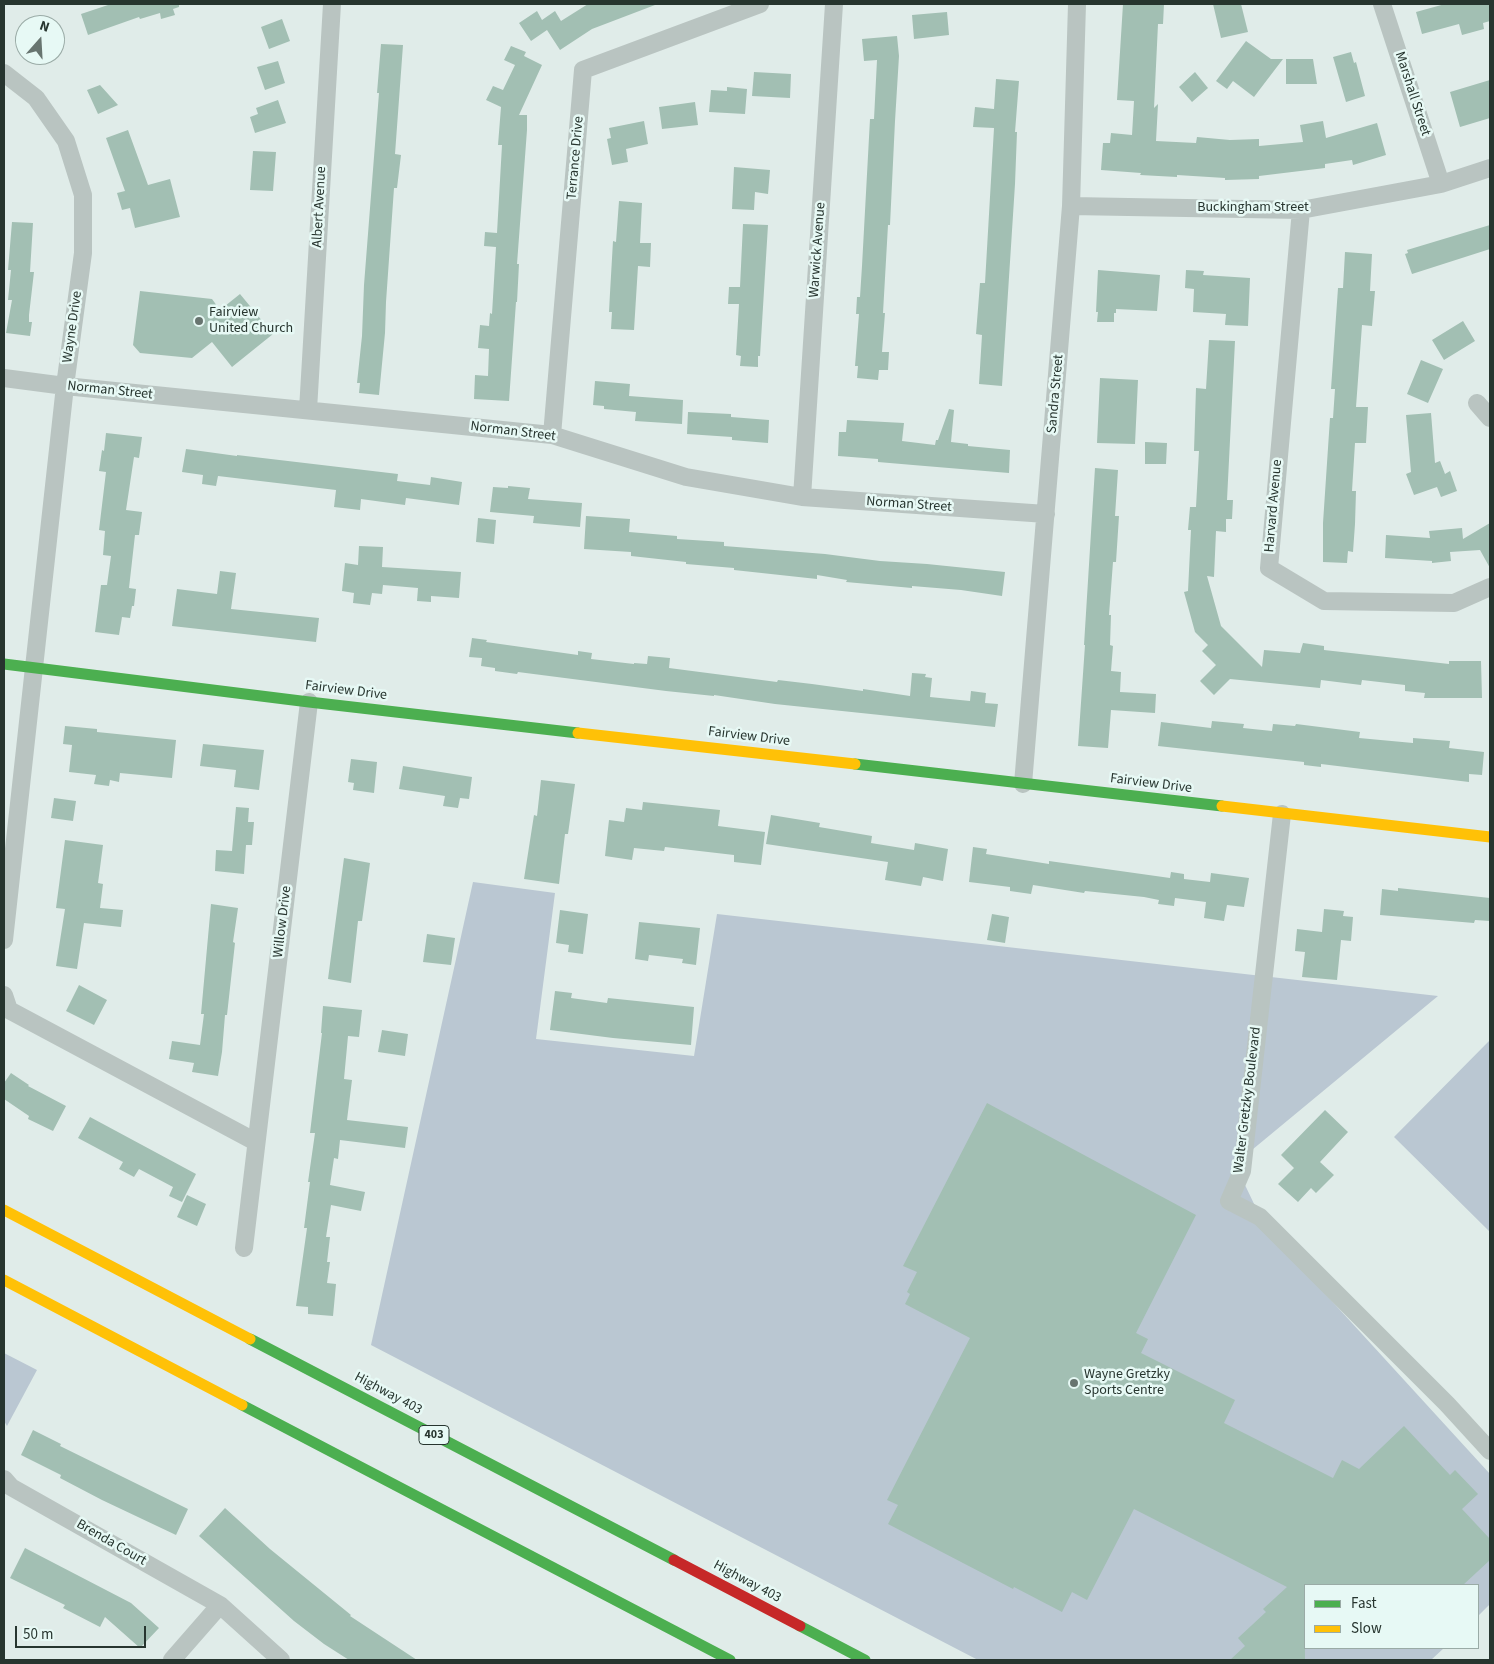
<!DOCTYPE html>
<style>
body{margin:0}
#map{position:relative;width:1494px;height:1664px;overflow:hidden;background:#e0ece9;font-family:"Source Sans 3",sans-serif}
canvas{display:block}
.frame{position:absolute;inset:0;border:5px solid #27352f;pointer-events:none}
.legend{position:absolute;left:1304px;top:1584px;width:175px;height:65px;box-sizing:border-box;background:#e7f9f5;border:1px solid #9aaba6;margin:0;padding:6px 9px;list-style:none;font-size:15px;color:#27352f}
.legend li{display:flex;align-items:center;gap:10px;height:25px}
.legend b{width:25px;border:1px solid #9aaba6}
.north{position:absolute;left:15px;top:15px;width:50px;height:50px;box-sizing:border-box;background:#e7f9f5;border:1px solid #9aaba6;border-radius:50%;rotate:19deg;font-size:14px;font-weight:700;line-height:20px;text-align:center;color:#27352f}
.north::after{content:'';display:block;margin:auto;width:18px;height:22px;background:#687570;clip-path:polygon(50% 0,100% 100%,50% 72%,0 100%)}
.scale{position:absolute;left:15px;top:1626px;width:131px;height:22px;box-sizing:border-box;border:2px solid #27352f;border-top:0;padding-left:6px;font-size:15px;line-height:18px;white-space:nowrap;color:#27352f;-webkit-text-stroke:4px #e7f9f5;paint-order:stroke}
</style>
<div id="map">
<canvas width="1494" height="1664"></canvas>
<div class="frame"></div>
<ul class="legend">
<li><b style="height:6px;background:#4caf50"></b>Fast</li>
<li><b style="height:6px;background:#ffc107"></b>Slow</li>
</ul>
<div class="north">N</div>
<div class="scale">50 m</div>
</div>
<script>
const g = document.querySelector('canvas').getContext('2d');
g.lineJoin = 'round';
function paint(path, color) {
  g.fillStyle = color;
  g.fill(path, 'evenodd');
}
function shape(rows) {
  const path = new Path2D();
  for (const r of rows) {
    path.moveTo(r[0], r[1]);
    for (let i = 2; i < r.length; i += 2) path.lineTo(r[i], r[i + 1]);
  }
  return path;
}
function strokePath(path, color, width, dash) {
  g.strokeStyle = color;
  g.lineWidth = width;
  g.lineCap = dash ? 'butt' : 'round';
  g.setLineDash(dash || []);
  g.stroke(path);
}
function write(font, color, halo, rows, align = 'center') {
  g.font = font + ' "Source Sans 3",sans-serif';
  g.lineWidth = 5;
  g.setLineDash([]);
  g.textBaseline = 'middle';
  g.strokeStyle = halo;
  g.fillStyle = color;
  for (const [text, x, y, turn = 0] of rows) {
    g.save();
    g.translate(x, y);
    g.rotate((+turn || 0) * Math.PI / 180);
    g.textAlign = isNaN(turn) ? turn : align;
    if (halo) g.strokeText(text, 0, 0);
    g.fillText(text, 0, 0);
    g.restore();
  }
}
paint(shape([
 [473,882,555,893,536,1039,694,1056,717,914,1438,996,1235,1164,1266,1229,1490,1474,1490,1604,1478,1616,1478,1585,1305,1585,1305,1648,1444,1648,1431,1660,978,1660,371,1345],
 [1490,1040,1490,1232,1394,1137],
 [4,1353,37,1370,7,1426,4,1421]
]), '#bac7d2');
paint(shape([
 [111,4,179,4,179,7,173,9,175,15,161,19,160,13,140,19,139,17,88,35,81,14],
 [588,4,655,4,655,5,592,29,560,50,547,30,531,41,519,23,537,11,542,20,555,11,561,21],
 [1123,4,1164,4,1163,24,1158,24,1154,108,1158,104,1156,141,1196,143,1197,137,1230,140,1259,139,1259,146,1303,142,1300,125,1323,121,1326,138,1377,123,1386,155,1353,165,1352,160,1325,164,1325,168,1259,176,1259,179,1225,180,1225,178,1177,175,1177,177,1140,175,1141,173,1101,170,1103,143,1110,143,1111,133,1132,135,1134,101,1117,100],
 [1213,4,1241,4,1248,32,1221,38],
 [1445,4,1490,4,1490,21,1483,23,1484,29,1462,35,1459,24,1422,34,1416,12],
 [947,12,949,35,914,39,912,15],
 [282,19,290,41,269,49,261,27],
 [897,36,899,56,895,121,890,225,888,225,883,313,885,313,882,352,889,352,888,370,879,370,878,380,857,378,858,366,855,366,859,314,856,314,857,297,860,297,862,266,870,119,874,119,877,60,864,61,862,39],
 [1246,41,1271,59,1283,59,1254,97,1233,81,1227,89,1216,81],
 [381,44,403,45,395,154,401,155,397,188,394,188,386,302,385,333,379,395,359,393,360,383,357,383,362,336,364,285,379,93,377,93],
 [511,46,526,52,524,56,542,65,519,115,527,115,527,130,517,264,519,264,517,302,516,302,509,401,474,399,475,375,488,376,489,349,478,348,480,325,489,326,490,313,492,314,496,247,484,246,485,232,497,233,502,145,498,145,501,107,486,100,493,86,503,90,515,65,504,60],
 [1351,52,1354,63,1356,62,1365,96,1346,102,1333,57],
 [1286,59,1313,59,1317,84,1286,84],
 [278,61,285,83,265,90,257,67],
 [754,72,791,74,790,98,752,96],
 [1195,72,1208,88,1192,102,1179,87],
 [996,79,1019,81,1015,132,1017,132,1015,184,1002,386,979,384,982,335,976,334,980,283,985,283,994,128,973,127,975,107,994,109],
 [1490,80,1490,118,1460,127,1450,92],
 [100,85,118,105,98,114,87,90],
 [727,87,747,89,745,114,709,112,711,90,727,91],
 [278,100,286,123,255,133,250,117,258,114,256,108],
 [695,102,698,125,662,129,659,107],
 [644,121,648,144,626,149,628,162,612,165,607,139,611,138,609,128],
 [128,130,148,185,170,179,180,217,135,228,130,208,122,210,117,193,125,191,106,138],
 [253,151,276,152,273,191,250,190],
 [734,167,770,170,768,194,755,192,754,210,732,209],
 [619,201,642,203,640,243,651,243,650,267,638,266,634,330,611,329,612,312,609,312,610,293,613,241,616,242],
 [12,222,33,223,30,272,34,272,29,315,29,322,32,322,30,336,6,333,12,300,8,300,11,270,8,270],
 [743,224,768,225,760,356,758,356,758,367,740,366,741,356,736,355,739,304,728,304,729,287,740,287],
 [1490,225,1490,249,1412,274,1405,254,1408,253,1407,250],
 [1345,252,1372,254,1370,291,1375,291,1372,326,1362,325,1356,407,1368,407,1366,443,1355,443,1352,491,1356,491,1355,524,1353,552,1348,551,1347,563,1323,562,1323,523,1330,418,1333,418,1335,389,1331,389,1338,288,1343,288],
 [1098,270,1160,275,1157,311,1116,309,1116,313,1114,313,1114,322,1097,322,1098,312,1096,312],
 [1186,270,1204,271,1203,275,1250,278,1248,326,1225,325,1226,314,1193,312,1194,289,1185,288],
 [140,291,212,299,220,310,240,294,273,334,232,367,212,342,192,358,140,353,133,345],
 [1463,321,1475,341,1444,360,1432,340],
 [1209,340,1235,341,1227,500,1233,500,1232,519,1226,519,1226,532,1216,531,1214,577,1207,576,1221,626,1262,667,1264,650,1300,653,1303,643,1324,646,1324,650,1449,664,1449,661,1481,661,1482,698,1424,698,1425,693,1405,691,1405,685,1362,680,1361,685,1321,680,1320,688,1230,679,1214,695,1200,681,1216,665,1202,651,1208,645,1195,632,1184,592,1188,591,1191,530,1188,530,1190,507,1196,507,1199,451,1194,451,1196,388,1206,389],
 [1421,360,1443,369,1428,403,1407,394],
 [1100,378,1138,380,1135,444,1097,443],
 [595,381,630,384,629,396,683,400,682,424,635,421,636,412,604,409,604,406,593,405],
 [949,409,954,410,951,442,968,444,968,446,1010,450,1009,473,913,465,878,462,878,459,838,456,839,432,846,432,847,420,904,423,902,441,935,445,936,440,938,440],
 [688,412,731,414,731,417,769,420,768,443,732,440,732,437,687,434],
 [1431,413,1435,463,1440,461,1445,474,1450,471,1457,491,1441,497,1437,487,1414,495,1406,474,1411,472,1406,415],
 [106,433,142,437,139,458,134,457,126,510,142,512,139,535,135,535,129,588,136,589,134,606,132,606,130,618,122,617,119,635,95,632,101,585,107,585,111,556,103,555,105,531,99,530,106,472,99,471,102,450,104,451],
 [1145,442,1167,443,1166,464,1145,464],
 [186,449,237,456,237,455,398,474,397,481,430,485,431,477,462,482,459,505,406,498,405,505,361,499,360,510,334,507,336,490,218,476,216,486,202,484,203,475,182,472],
 [1095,468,1118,470,1115,516,1119,516,1116,562,1113,562,1109,615,1111,615,1110,645,1113,646,1111,671,1121,672,1120,692,1156,694,1155,713,1111,710,1108,748,1078,746,1085,645,1084,645],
 [508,486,530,488,528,499,582,503,580,527,533,523,534,516,490,512,493,487,508,488],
 [586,516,630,519,629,532,677,536,677,539,724,542,724,546,825,554,880,561,927,564,1005,572,1002,596,961,590,912,586,912,588,846,582,847,580,817,575,817,579,734,570,734,568,686,564,686,562,631,556,631,552,584,549],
 [478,518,496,520,494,544,476,542],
 [1490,523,1490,568,1480,550,1450,552,1451,561,1432,563,1432,561,1385,558,1386,535,1430,538,1429,531,1462,528,1463,539],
 [359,546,383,547,382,567,461,572,459,598,431,596,431,602,417,601,418,588,383,585,382,594,372,593,370,605,353,603,354,593,342,591,345,563,358,565],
 [220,571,236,573,231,609,319,618,316,642,172,626,177,589,217,594],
 [472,638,487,640,486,642,578,655,578,651,592,653,591,659,634,664,634,663,647,664,648,656,670,658,669,668,777,682,778,680,812,684,863,691,863,689,910,696,912,673,926,674,925,677,932,678,930,697,970,701,971,691,986,693,985,703,998,704,995,727,775,704,714,695,714,696,666,691,518,672,517,674,495,671,495,668,481,666,482,658,469,657],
 [1212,721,1244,724,1243,728,1272,731,1273,724,1295,726,1296,724,1360,732,1359,738,1413,743,1413,738,1450,741,1449,748,1484,752,1482,775,1469,774,1469,782,1321,764,1321,767,1304,765,1304,762,1158,746,1161,722,1211,728],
 [65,726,97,729,97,732,176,740,172,778,120,773,119,782,110,780,109,786,94,784,96,775,69,772,72,745,63,744],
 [203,744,264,750,259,790,234,787,236,770,200,766],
 [351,759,377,762,374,793,353,790,354,783,348,782],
 [403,766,472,777,469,799,460,798,458,808,443,806,445,796,399,789],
 [541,780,575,784,568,834,565,834,559,884,524,879,534,815,537,816],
 [54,798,76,801,73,821,51,818],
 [643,802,720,810,718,826,765,832,761,865,734,862,734,855,665,847,664,851,634,848,632,860,605,856,609,820,624,822,626,808,642,810],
 [236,807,249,808,248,822,254,822,252,845,246,845,244,874,215,871,216,850,232,851],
 [771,815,820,823,819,827,872,836,871,843,914,850,915,843,948,849,943,881,923,877,921,886,885,880,888,862,766,844],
 [65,840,103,845,98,883,103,884,100,908,123,910,121,927,84,923,77,969,56,966,65,909,56,908],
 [973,847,987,849,986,854,1049,864,1049,861,1170,878,1171,872,1184,874,1184,879,1210,882,1211,873,1249,878,1244,907,1227,905,1224,921,1204,918,1206,902,1175,898,1174,906,1158,904,1159,900,1144,897,1085,891,1084,893,1033,885,1031,894,1010,891,1010,887,969,882],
 [344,858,370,863,362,921,358,921,351,983,328,979],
 [1398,888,1490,898,1490,921,1475,920,1474,923,1380,915,1382,889,1398,891],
 [211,904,238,908,233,942,235,943,227,1015,225,1015,222,1052,218,1076,192,1072,194,1063,169,1059,172,1041,200,1045,204,1014,201,1014],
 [1324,909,1344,911,1343,916,1353,917,1351,941,1341,940,1337,980,1302,977,1305,952,1295,951,1297,929,1322,932],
 [560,910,588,914,583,954,568,952,569,945,556,943],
 [992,914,1009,917,1005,943,987,940],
 [639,922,700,928,696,965,682,963,683,959,649,955,648,961,635,959],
 [427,934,455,938,451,965,423,962],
 [79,985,107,1000,94,1025,66,1011],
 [555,991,572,993,571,998,607,1003,608,998,694,1007,691,1045,613,1038,550,1030],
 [323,1006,362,1010,359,1037,348,1036,344,1079,352,1080,347,1120,408,1127,405,1148,340,1140,338,1159,334,1158,330,1185,365,1192,361,1211,331,1205,326,1237,330,1237,327,1262,330,1262,327,1283,336,1284,333,1316,308,1314,308,1307,296,1306,307,1228,304,1228,310,1182,308,1182,315,1133,310,1133,322,1033,321,1033],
 [382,1030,408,1034,405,1056,378,1052],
 [11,1073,29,1085,28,1086,66,1106,53,1131,28,1119,29,1116,4,1099,4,1083],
 [987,1103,1196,1215,1136,1333,1148,1339,1141,1353,1235,1400,1224,1423,1333,1478,1342,1460,1359,1469,1404,1426,1450,1475,1455,1470,1478,1494,1462,1509,1490,1539,1490,1560,1463,1585,1305,1585,1305,1660,1230,1660,1245,1646,1238,1638,1266,1612,1263,1609,1287,1587,1134,1509,1087,1600,1072,1592,1062,1612,1014,1587,1013,1589,888,1524,898,1505,887,1500,970,1338,905,1304,910,1294,907,1292,917,1272,903,1266],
 [1325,1110,1348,1132,1320,1162,1334,1175,1316,1193,1311,1188,1298,1202,1278,1184,1294,1168,1281,1155],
 [90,1117,196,1174,182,1202,169,1196,173,1187,139,1169,134,1177,119,1169,123,1162,78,1138],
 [187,1195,206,1204,197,1226,177,1217],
 [33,1430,61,1444,60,1446,188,1509,176,1535,102,1500,60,1478,61,1475,21,1455],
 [225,1508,270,1549,351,1615,350,1616,417,1660,349,1660,324,1644,294,1621,199,1536],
 [25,1548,131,1603,159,1628,140,1648,105,1617,100,1627,63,1608,65,1605,10,1578]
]), '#a2bfb3');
strokePath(shape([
 [1382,4,1441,184],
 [4,73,36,98,66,141,83,195,83,253,65,386,4,940],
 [1071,206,1301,210,1441,184,1490,168],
 [1301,210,1269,568,1324,601,1454,603,1490,587],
 [4,378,65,386,552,435,686,477,802,497,1046,514],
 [1477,403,1490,418],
 [308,410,332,4],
 [552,435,583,70,760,4],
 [802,497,834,4],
 [1023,784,1071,206,1077,4],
 [1282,814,1242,1171,1229,1201,1260,1217,1447,1404,1490,1451],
 [4,995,9,1010,256,1142],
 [244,1248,309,702],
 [4,1479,11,1487,220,1605,281,1660],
 [172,1660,220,1605]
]), '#b9c4c1', 18);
strokePath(shape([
 [4,664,309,702,578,733],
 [855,764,1222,806],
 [250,1339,674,1560],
 [242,1405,730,1660],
 [800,1626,865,1660]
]), '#4caf50', 11);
strokePath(shape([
 [578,733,855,764],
 [1222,806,1490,837],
 [4,1210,250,1339],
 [4,1280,242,1405]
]), '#ffc107', 11);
strokePath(shape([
 [674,1560,800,1626]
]), '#c62828', 11);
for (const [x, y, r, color] of [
 [199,321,5,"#687570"],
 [1074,1383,5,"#687570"]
]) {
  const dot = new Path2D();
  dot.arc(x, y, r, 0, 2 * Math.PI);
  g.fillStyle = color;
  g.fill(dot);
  strokePath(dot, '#e7f9f5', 2);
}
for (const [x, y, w] of [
 [434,1435,30]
]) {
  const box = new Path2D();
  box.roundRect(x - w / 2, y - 9.5, w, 19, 4);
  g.fillStyle = '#e7f9f5';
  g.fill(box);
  strokePath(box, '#27352f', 1);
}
write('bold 12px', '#27352f', null, [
 ["403",434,1435]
]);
write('14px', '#27352f', '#e7f9f5', [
 ["Marshall Street",1412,94,72],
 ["Terrance Drive",576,158,-85],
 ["Albert Avenue",320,207,-87],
 ["Buckingham Street",1253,208],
 ["Warwick Avenue",818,250,-86],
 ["Wayne Drive",73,327,-82],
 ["Norman Street",110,391,6],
 ["Sandra Street",1056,394,-85],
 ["Norman Street",513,432,7],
 ["Norman Street",909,505,4],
 ["Harvard Avenue",1274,506,-85],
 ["Fairview Drive",346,691,7],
 ["Fairview Drive",749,737,7],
 ["Fairview Drive",1151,784,7],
 ["Willow Drive",283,922,-83],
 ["Walter Gretzky Boulevard",1248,1100,-83],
 ["Highway 403",388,1394,28],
 ["Brenda Court",111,1543,30],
 ["Highway 403",747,1582,28]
]);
write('14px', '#27352f', '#e7f9f5', [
 ["Fairview",209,313],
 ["United Church",209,329],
 ["Wayne Gretzky",1084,1375],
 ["Sports Centre",1084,1391]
], 'left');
</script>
